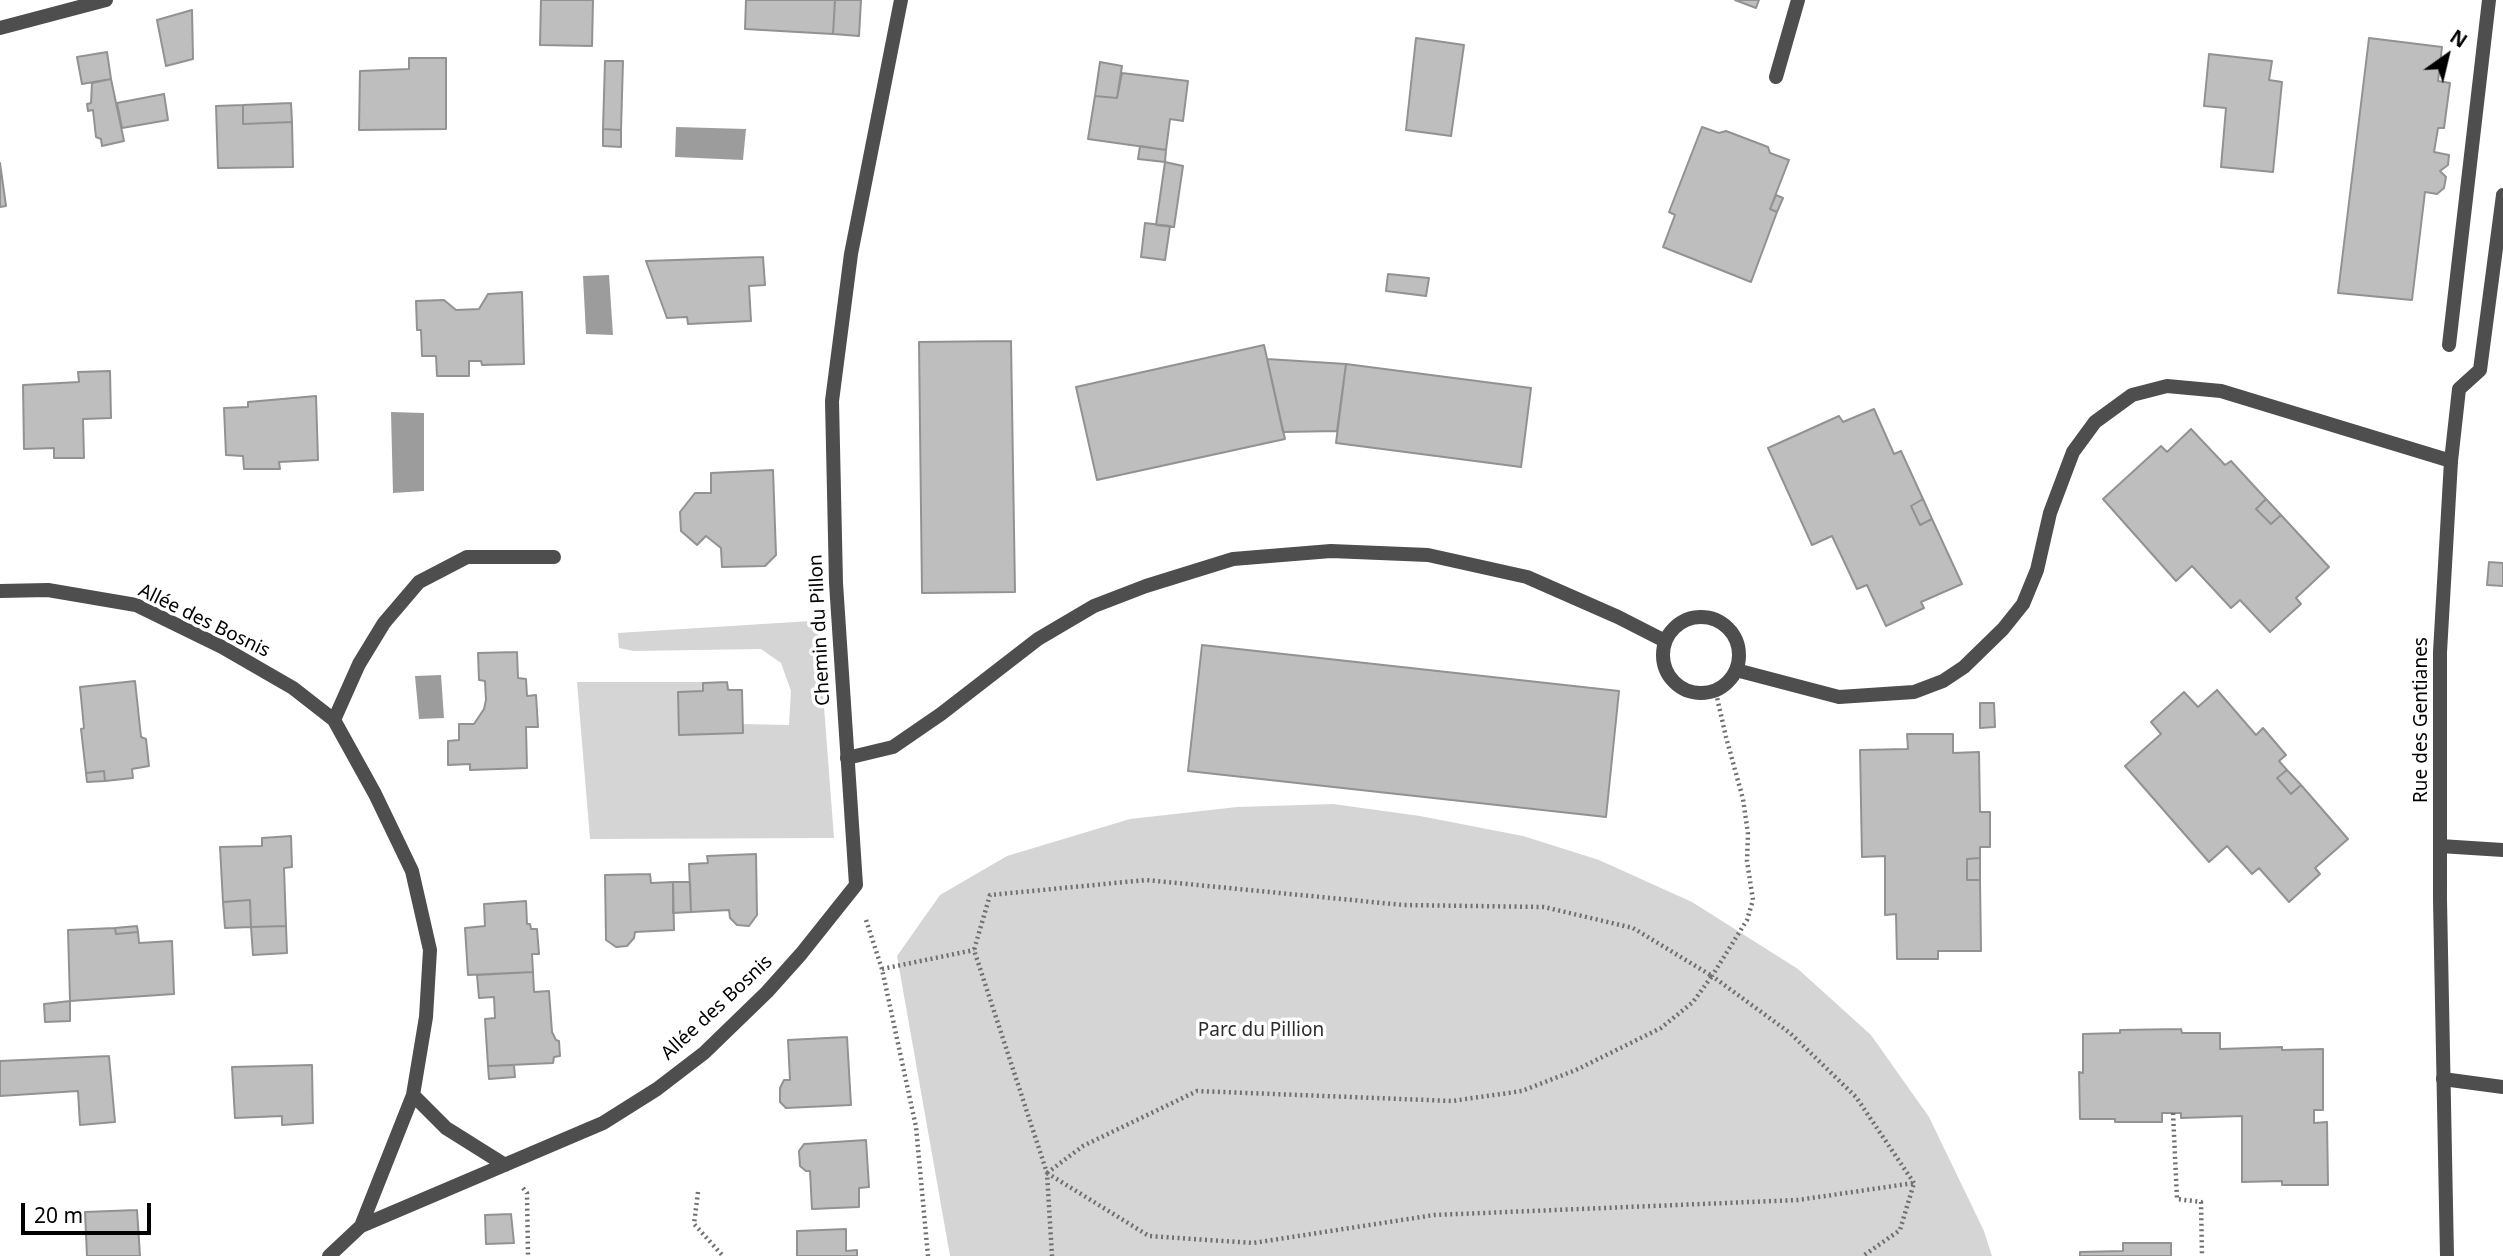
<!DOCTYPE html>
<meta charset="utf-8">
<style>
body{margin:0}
#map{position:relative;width:2503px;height:1256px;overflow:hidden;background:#fff;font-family:"Noto Sans",sans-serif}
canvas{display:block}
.north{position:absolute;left:2412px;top:21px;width:70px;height:70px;-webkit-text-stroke:5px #fff;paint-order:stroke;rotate:34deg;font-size:19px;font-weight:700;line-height:28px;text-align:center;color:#000}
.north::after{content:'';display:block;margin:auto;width:24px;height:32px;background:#000;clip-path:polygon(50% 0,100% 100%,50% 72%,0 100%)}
.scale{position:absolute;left:21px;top:1203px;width:130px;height:32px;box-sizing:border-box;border:4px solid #000;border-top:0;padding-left:9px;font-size:21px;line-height:24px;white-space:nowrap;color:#000;-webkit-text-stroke:5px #fff;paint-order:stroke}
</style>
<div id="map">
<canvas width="2503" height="1256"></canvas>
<div class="north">N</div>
<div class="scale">20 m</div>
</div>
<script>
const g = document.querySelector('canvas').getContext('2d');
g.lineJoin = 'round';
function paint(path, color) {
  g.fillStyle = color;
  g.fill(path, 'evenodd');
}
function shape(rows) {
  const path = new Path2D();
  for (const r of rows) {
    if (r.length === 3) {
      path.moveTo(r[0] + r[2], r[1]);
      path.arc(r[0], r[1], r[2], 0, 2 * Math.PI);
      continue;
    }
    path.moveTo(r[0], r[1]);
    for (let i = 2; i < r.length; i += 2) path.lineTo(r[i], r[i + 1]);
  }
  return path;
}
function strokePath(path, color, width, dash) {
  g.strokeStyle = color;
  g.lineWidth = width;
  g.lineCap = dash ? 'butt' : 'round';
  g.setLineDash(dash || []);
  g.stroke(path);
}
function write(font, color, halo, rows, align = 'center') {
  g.font = font + ' "Noto Sans",sans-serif';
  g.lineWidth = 7;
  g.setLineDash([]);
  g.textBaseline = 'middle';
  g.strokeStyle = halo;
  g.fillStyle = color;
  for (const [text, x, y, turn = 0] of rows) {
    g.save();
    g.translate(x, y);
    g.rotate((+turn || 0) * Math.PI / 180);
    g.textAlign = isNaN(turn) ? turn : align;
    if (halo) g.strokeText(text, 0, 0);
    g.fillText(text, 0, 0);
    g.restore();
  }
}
paint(shape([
 [811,621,818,628,834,838,590,839,577,682,727,682,743,724,789,725,791,691,781,663,761,649,634,651,619,648,618,633],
 [1333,804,1420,816,1523,836,1599,860,1692,902,1798,969,1871,1035,1929,1117,1984,1231,1992,1256,950,1256,897,956,940,895,1007,856,1130,819,1237,807]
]), '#d5d5d5');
paint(shape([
 [676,127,746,129,743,160,675,157],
 [609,275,613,335,586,334,583,276],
 [391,412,424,413,424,491,393,493],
 [441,675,444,718,419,719,415,676]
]), '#9c9c9c');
const building = shape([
 [541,0,593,0,592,46,540,45,541,0],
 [746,0,835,0,833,34,745,29,746,0],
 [835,0,861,0,859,36,833,34,835,0],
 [1735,0,1759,0,1756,8,1735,0],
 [192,10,193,59,166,66,157,20,192,10],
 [1416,38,1464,45,1451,136,1406,130,1416,38],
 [2369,38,2442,47,2438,81,2450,83,2444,128,2438,128,2434,152,2449,155,2448,165,2440,171,2446,177,2444,188,2437,194,2425,192,2412,300,2338,293,2369,38],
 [107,52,111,79,82,84,77,57,107,52],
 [2209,54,2272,61,2269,80,2282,82,2273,172,2221,167,2226,108,2204,106,2209,54],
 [409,58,446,58,446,129,359,130,360,71,409,69,409,58],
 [605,61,623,61,621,130,603,129,605,61],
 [1100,62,1122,66,1117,98,1095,96,1100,62],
 [1122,73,1188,81,1183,121,1170,119,1166,150,1088,139,1095,96,1117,98,1122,73],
 [111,79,124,141,102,146,101,139,96,137,93,110,88,111,87,104,91,103,92,83,111,79],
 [164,94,168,120,122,128,117,103,164,94],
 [291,103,292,122,243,124,243,105,291,103],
 [243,105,243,124,292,122,293,167,218,168,216,106,243,105],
 [1702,127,1719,133,1726,131,1768,147,1770,153,1789,160,1770,209,1777,212,1751,282,1663,247,1675,215,1669,212,1702,127],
 [603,129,621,130,621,147,603,146,603,129],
 [1140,146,1166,150,1165,162,1138,159,1140,146],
 [1165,162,1183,166,1174,227,1156,225,1165,162],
 [0,163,6,206,0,207,0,163],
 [1776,195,1783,198,1777,212,1770,209,1776,195],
 [1145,223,1170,226,1165,260,1141,257,1145,223],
 [763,257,765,285,749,286,751,321,688,324,687,317,667,318,646,261,763,257],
 [1388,274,1429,278,1426,296,1386,291,1388,274],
 [522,292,524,364,482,365,481,361,469,361,469,376,437,376,436,356,422,356,421,330,417,330,416,301,444,300,456,310,479,309,488,294,522,292],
 [1011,341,1015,592,922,593,919,342,1011,341],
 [1264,345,1285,439,1097,480,1076,387,1264,345],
 [1267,359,1346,364,1337,431,1283,432,1267,359],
 [1346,364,1531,388,1521,467,1336,443,1346,364],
 [110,371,111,418,83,419,84,458,54,458,54,448,24,449,23,385,79,382,78,372,110,371],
 [316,396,318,460,279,462,280,469,244,469,243,456,226,455,224,408,248,407,248,402,316,396],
 [1874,409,1894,454,1901,451,1923,499,1911,506,1920,525,1932,519,1962,584,1921,602,1924,608,1886,626,1867,585,1857,589,1832,536,1812,545,1768,448,1839,416,1843,422,1874,409],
 [2191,429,2225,465,2231,461,2266,499,2256,509,2271,524,2281,515,2329,567,2296,598,2301,604,2270,632,2240,600,2231,608,2192,566,2176,581,2103,499,2161,446,2167,452,2191,429],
 [773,470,776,555,765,566,722,567,721,548,706,536,697,545,681,531,680,512,695,493,711,493,711,473,773,470],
 [1923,499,1932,519,1920,525,1911,506,1923,499],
 [2266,499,2281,515,2271,524,2256,509,2266,499],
 [2489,562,2503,563,2503,586,2487,585,2489,562],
 [1202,645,1619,691,1606,817,1188,771,1202,645],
 [517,652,518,678,526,679,527,696,536,695,538,727,526,727,527,768,470,770,470,764,448,765,448,741,459,740,459,724,474,724,484,709,486,700,485,681,479,680,478,653,517,652],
 [135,681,141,737,146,739,149,766,132,769,133,778,105,781,104,771,86,773,81,729,84,728,80,687,135,681],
 [727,682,728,690,742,690,743,733,679,735,678,692,703,691,703,683,727,682],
 [2217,690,2256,735,2263,728,2286,755,2279,761,2287,770,2277,778,2291,794,2301,785,2348,839,2315,868,2320,874,2289,902,2259,868,2252,874,2227,846,2209,862,2125,766,2161,734,2151,722,2184,692,2198,707,2217,690],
 [1980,703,1994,703,1995,727,1980,728,1980,703],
 [1907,734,1953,734,1953,753,1979,752,1980,812,1990,812,1990,847,1980,847,1980,858,1967,859,1967,880,1980,880,1981,951,1938,951,1938,959,1897,959,1896,914,1885,915,1885,856,1862,857,1860,750,1908,749,1907,734],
 [2287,770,2301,785,2291,794,2277,778,2287,770],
 [104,771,105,781,87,782,86,773,104,771],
 [291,836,292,867,284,868,286,926,251,927,250,900,223,902,220,847,262,846,262,838,291,836],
 [756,854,757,915,749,926,737,925,730,918,729,910,691,912,689,864,708,863,707,856,756,854],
 [1980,858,1980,880,1967,880,1967,859,1980,858],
 [650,874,651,883,673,882,674,930,635,932,634,938,627,946,616,947,606,940,605,875,650,874],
 [673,882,690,882,691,912,673,913,673,882],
 [250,900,251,927,225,928,223,902,250,900],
 [526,901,527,924,530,924,531,929,537,929,539,954,532,954,533,972,468,975,465,928,485,926,484,904,526,901],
 [137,926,138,932,116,934,115,928,137,926],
 [286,926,287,953,253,955,251,927,286,926],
 [115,928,116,934,138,932,139,943,172,941,174,994,70,1001,68,930,115,928],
 [533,972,534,992,549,991,552,1032,556,1040,559,1041,560,1056,554,1057,553,1063,488,1066,485,1019,495,1018,494,997,479,998,477,975,533,972],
 [70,1001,70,1021,45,1022,44,1004,70,1001],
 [2181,1029,2182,1033,2220,1033,2220,1049,2282,1047,2282,1050,2323,1049,2323,1110,2314,1110,2314,1123,2327,1122,2328,1185,2282,1185,2282,1181,2242,1182,2242,1116,2181,1118,2181,1113,2162,1113,2162,1122,2115,1122,2115,1119,2080,1119,2079,1072,2083,1073,2083,1034,2120,1033,2120,1030,2181,1029],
 [847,1037,851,1105,786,1108,780,1102,780,1088,784,1080,790,1080,788,1040,847,1037],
 [109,1056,115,1122,80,1125,78,1091,0,1096,0,1061,109,1056],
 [312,1065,313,1123,282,1125,282,1116,235,1118,232,1067,312,1065],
 [514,1065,515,1077,489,1079,488,1066,514,1065],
 [866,1140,869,1187,859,1188,859,1207,812,1209,810,1171,806,1171,800,1166,799,1151,804,1144,866,1140],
 [137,1210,140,1256,87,1256,85,1212,137,1210],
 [511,1214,514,1243,486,1244,485,1215,511,1214],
 [846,1229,846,1251,857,1250,857,1256,797,1256,797,1231,846,1229],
 [2123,1243,2171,1243,2171,1256,2080,1256,2080,1252,2123,1251,2123,1243]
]);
paint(building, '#bebebe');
strokePath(building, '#929292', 2);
strokePath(shape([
 [1716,693,1726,737,1743,799,1748,834,1747,861,1753,900,1747,920,1712,976,1790,1033,1856,1097,1914,1183],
 [866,920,882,969,916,1127,928,1256],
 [882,969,974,950],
 [2173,1113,2177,1199,2201,1202,2202,1256],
 [1047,1173,1083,1146,1197,1091,1452,1101,1522,1091,1576,1070,1661,1028,1693,1002,1712,976,1633,928,1544,907,1403,905,1146,880,990,895,974,950,1047,1173,1052,1256],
 [1047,1173,1149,1236,1253,1243,1434,1215,1798,1200,1914,1183,1900,1230,1863,1256],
 [523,1188,527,1193,528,1256],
 [698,1192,694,1224,723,1256]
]), '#707070', 4.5, [2, 3.5]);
strokePath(shape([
 [1776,77,1798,0],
 [2449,345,2489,0],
 [1701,655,38],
 [1736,670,1839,697,1914,692,1943,681,1964,667,2003,629,2023,604,2037,570,2050,513,2073,452,2095,422,2132,395,2167,386,2221,391,2451,461],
 [847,758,893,747,941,714,1038,639,1094,606,1146,586,1233,559,1331,551,1428,555,1527,577,1618,617,1665,641],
 [2443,1079,2503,1087]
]), '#4e4e4e', 14);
strokePath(shape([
 [0,591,48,590,136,605,222,647,293,688,334,720,375,794,412,871,430,950,426,1017,413,1095,361,1226,329,1256],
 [334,720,359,664,384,623,419,582,467,557,554,557],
 [2440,846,2503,850],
 [413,1095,446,1128,505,1165],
 [361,1226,603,1123,657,1089,704,1053,767,992,801,954,856,885,836,583,832,401,851,254,901,0],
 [2447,1256,2440,900,2440,652,2451,461,2459,389,2480,370,2503,195]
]), '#4e4e4e', 14);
strokePath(shape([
 [0,28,106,0]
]), '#4e4e4e', 14);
write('19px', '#000', '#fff', [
 ["Allée des Bosnis",204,621,26],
 ["Chemin du Pillon",820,630,-93],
 ["Rue des Gentianes",2422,720,-90],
 ["Allée des Bosnis",717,1008,-43]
]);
write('19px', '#2c2c2c', '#fff', [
 ["Parc du Pillion",1261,1031]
]);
</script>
